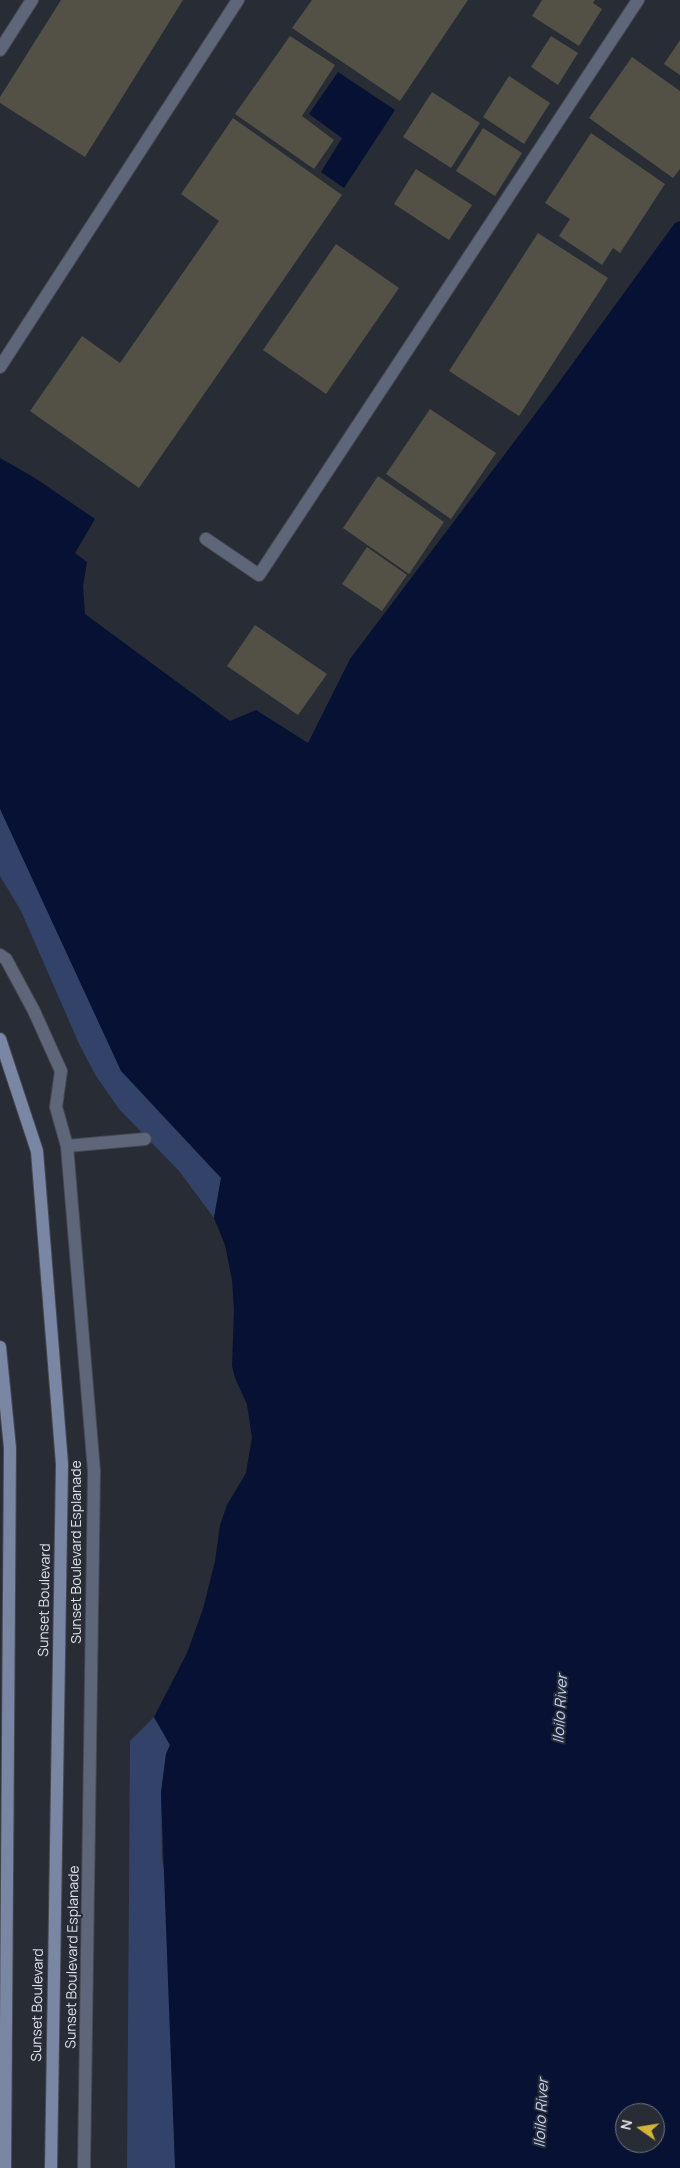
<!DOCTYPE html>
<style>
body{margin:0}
#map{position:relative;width:680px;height:2168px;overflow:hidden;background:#282c35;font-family:Manrope,sans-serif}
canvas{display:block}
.north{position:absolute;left:615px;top:2103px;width:50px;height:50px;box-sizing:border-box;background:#282c35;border:1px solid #70747c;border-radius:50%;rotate:283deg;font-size:14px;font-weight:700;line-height:20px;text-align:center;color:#dde0e6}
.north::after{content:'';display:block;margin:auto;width:18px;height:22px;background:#d5b534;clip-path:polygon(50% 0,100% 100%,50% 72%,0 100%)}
</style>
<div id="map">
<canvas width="680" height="2168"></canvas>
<div class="north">N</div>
</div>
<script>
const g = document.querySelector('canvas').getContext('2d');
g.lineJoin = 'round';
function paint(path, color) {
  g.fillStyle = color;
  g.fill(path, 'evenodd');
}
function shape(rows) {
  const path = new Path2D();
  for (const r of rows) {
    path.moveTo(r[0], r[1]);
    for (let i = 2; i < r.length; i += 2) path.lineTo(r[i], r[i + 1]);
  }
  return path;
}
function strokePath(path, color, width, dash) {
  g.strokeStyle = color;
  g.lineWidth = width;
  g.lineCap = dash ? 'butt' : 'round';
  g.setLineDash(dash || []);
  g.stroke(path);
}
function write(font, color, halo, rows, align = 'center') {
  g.font = font + ' Manrope,sans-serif';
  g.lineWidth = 4;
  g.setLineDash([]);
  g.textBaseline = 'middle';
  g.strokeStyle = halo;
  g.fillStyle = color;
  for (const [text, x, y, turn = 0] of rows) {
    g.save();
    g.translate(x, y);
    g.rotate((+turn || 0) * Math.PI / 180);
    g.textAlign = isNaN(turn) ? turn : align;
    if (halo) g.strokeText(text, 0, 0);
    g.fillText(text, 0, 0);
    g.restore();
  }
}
paint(shape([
 [0,782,221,1178,214,1218,179,1171,119,1109,96,1076,80,1046,21,911,0,876],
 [154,1717,170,1745,166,1754,161,1793,162,1859,224,2168,127,2168,130,1741]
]), '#324269');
paint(shape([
 [338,72,395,110,344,188,321,172,342,138,309,114],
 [680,221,680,2168,175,2168,161,1793,166,1754,170,1745,154,1717,187,1653,203,1609,215,1561,220,1525,227,1505,246,1473,252,1438,247,1404,235,1378,232,1366,234,1310,232,1280,225,1245,214,1218,221,1178,121,1071,0,809,0,458,35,478,95,519,75,553,87,562,83,586,85,614,230,721,256,710,308,743,350,659,554,389,675,223],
 [625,2113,655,2113,655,2143,625,2143]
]), '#061134');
paint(shape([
 [61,0,183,0,85,157,0,103,0,97],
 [312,0,468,0,400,101,292,28],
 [542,0,595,0,593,3,602,9,579,46,532,16],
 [290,36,335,65,302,116,334,140,314,169,235,114],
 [551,36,578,53,558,85,531,67],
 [680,40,680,75,664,64],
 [632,57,680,91,680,169,673,178,589,118],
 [509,76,550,103,524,144,483,117],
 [432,92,480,123,451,168,403,137],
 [233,118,342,195,139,488,30,411,82,336,120,363,219,221,181,194],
 [483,128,522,153,495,196,456,171],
 [591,133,665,184,620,253,613,248,602,265,559,236,570,219,545,203],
 [416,169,472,205,449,240,394,204],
 [538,233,608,278,519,416,449,371],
 [336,244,399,288,326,394,263,350],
 [430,409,496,453,451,519,386,474],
 [378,476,444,522,409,574,343,528],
 [367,547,407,575,382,611,342,584],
 [255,625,327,674,298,715,227,666]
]), '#535146');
const street = shape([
 [0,50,32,0],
 [0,367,238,0],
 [206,539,259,575,638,0],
 [0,955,6,959,34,1011,61,1071,56,1107,67,1146,94,1471,84,2168],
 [67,1146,145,1139]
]);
const secondary = shape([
 [0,1039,37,1151,62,1464,51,2168],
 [0,1347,10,1448,5,2168]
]);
strokePath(street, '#454951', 14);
strokePath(secondary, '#454951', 14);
strokePath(street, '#5e6679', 12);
strokePath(secondary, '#7986a4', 12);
write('14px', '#dde0e6', '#282c35', [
 ["Sunset Boulevard Esplanade",77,1552,-90],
 ["Sunset Boulevard",45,1600,-89],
 ["Sunset Boulevard Esplanade",73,1957,-89],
 ["Sunset Boulevard",38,2005,-89]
]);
write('italic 15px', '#c0d3fc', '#282c35', [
 ["Iloilo River",561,1709,-87],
 ["Iloilo River",542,2113,-87]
]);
</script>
